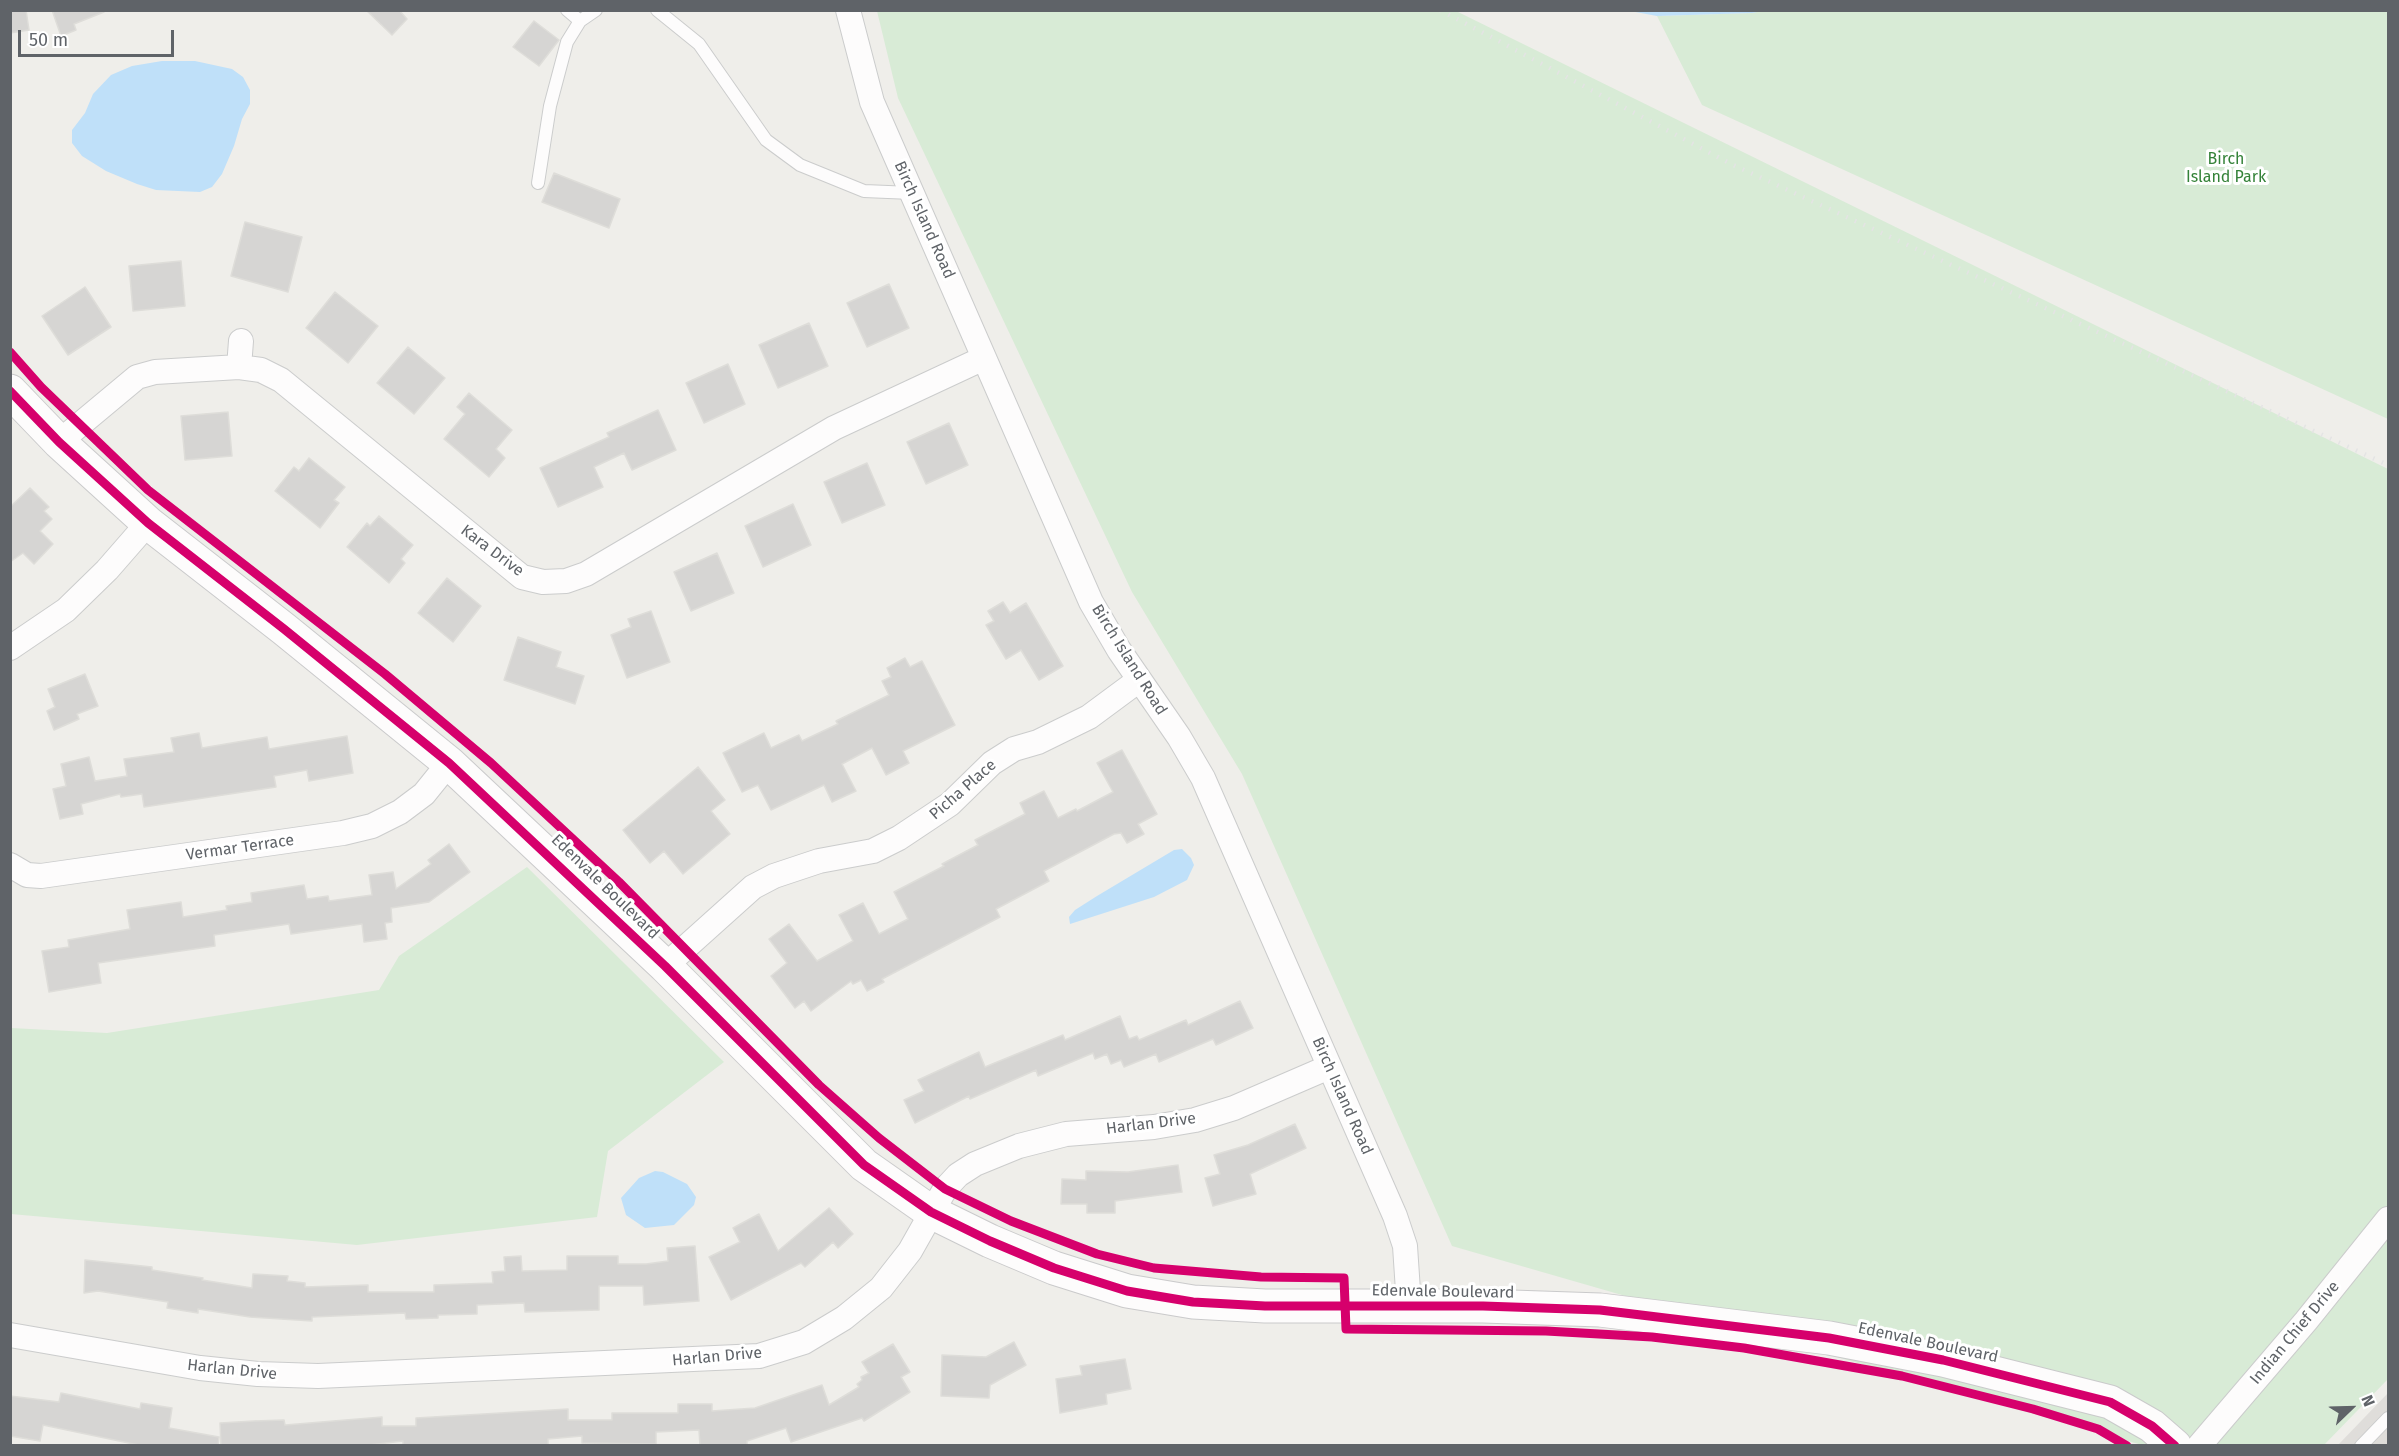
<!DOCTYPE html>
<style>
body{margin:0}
#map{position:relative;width:2399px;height:1456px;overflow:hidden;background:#efeeea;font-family:"Fira Sans",sans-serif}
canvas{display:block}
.frame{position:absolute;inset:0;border:12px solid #5f6368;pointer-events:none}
.north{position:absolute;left:2321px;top:1378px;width:60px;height:60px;-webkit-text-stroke:4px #fff;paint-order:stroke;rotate:67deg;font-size:16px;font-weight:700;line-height:24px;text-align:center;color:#5f6368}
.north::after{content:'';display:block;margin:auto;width:21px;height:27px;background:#5f6368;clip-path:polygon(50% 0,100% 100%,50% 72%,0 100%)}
.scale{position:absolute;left:18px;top:30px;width:156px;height:27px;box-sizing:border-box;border:3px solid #5f6368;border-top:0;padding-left:8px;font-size:18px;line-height:21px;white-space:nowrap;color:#5f6368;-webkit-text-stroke:4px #fff;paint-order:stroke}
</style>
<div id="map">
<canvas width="2399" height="1456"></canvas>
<div class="frame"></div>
<div class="north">N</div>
<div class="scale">50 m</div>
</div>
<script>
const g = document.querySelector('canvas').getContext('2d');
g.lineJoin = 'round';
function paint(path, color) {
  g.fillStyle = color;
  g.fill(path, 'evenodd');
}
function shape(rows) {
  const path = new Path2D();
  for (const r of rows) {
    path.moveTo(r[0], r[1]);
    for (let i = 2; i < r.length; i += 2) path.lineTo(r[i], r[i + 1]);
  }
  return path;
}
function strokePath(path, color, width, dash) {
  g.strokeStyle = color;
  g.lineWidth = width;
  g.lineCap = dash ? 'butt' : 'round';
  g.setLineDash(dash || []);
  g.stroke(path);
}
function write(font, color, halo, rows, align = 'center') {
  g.font = font + ' "Fira Sans",sans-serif';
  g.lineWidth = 6;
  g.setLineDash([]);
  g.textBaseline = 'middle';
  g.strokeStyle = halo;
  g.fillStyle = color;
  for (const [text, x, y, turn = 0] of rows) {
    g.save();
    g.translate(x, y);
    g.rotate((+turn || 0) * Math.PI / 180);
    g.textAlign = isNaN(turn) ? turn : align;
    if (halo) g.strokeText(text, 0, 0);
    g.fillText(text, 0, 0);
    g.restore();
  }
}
paint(shape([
 [2388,1393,2388,1445,2338,1445]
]), '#dfddda');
paint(shape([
 [1763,10,2388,11,2388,419,1702,105,1657,16,1752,13],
 [877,11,1456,11,2388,469,2388,1379,2324,1445,2142,1445,1452,1246,1242,774,1132,592,898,98],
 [527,867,724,1062,608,1151,597,1217,357,1245,11,1214,11,1028,107,1033,379,990,399,956]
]), '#d8ebd6');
paint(shape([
 [1630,11,1763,10,1763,11,1752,13,1657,16],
 [162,61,195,61,232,69,243,77,250,90,250,104,242,119,234,146,222,174,212,187,200,192,156,190,137,184,106,171,82,156,72,143,72,130,85,113,93,94,111,75,132,66],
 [1182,849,1191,858,1194,865,1187,880,1154,897,1070,924,1069,917,1075,910,1097,896,1174,850],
 [655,1171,663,1172,687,1184,696,1197,694,1205,674,1225,645,1228,626,1215,621,1198,639,1178]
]), '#bfe0f9');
const building = shape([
 [10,10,26,10,29,30,10,33,10,10],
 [52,10,104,10,104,12,74,24,76,30,61,36,52,10],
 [366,10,399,10,407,19,392,35,366,10],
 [534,21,559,40,539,66,513,47,534,21],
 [554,173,620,199,609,228,542,202,554,173],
 [245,222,302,237,288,292,231,276,245,222],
 [181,261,185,306,133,311,129,266,181,261],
 [889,284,909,328,867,347,847,303,889,284],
 [85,287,111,327,68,355,42,316,85,287],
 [335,292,378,326,348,363,306,328,335,292],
 [809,323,828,366,778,388,759,345,809,323],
 [408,347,445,378,414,414,377,383,408,347],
 [728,364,745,404,704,423,686,383,728,364],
 [469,393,512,430,496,449,505,458,489,477,444,439,465,414,457,407,469,393],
 [658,410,676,450,632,470,624,453,594,467,603,487,558,507,540,468,609,437,607,433,658,410],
 [228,412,232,456,185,460,181,416,228,412],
 [949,423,968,465,926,484,907,442,949,423],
 [309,458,345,487,334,500,339,503,320,528,275,491,294,467,299,471,309,458],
 [867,463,885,505,842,523,824,482,867,463],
 [30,488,49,507,44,511,52,519,40,531,53,544,34,564,23,553,10,562,10,507,30,488],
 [793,504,811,545,763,567,745,526,793,504],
 [379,516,413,545,401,559,405,563,389,583,347,547,367,523,370,526,379,516],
 [717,553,734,593,691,611,674,572,717,553],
 [447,578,481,606,453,642,418,613,447,578],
 [1003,602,1010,613,1026,603,1063,666,1039,680,1021,650,1006,659,986,625,994,621,988,611,1003,602],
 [651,611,670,662,627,678,611,635,631,627,628,619,651,611],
 [518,637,561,652,556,667,584,676,575,704,504,680,518,637],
 [905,658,910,667,922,661,955,725,903,751,909,763,886,775,872,748,842,764,856,791,832,802,824,785,771,810,758,785,742,792,723,753,764,733,771,748,799,735,802,741,838,724,836,721,889,695,882,681,891,677,887,668,905,658],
 [85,674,98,706,77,714,79,719,54,730,47,711,55,707,48,689,85,674],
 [199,733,202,748,267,737,269,749,347,736,353,773,309,781,307,770,274,776,276,787,144,807,142,794,121,797,120,794,81,804,83,814,60,819,53,789,66,786,61,764,89,757,95,781,127,776,124,759,174,752,171,738,199,733],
 [1122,750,1157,814,1138,824,1144,834,1127,843,1121,833,1114,834,1044,871,1049,881,996,909,1000,917,882,979,884,982,867,991,861,980,853,984,851,981,811,1011,804,1001,795,1008,771,976,787,963,769,939,789,924,817,961,853,941,839,915,863,903,879,934,908,919,894,892,944,866,942,864,978,845,975,840,1025,814,1020,803,1044,791,1058,818,1076,809,1077,811,1113,792,1097,763,1122,750],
 [698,767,725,800,711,811,730,834,683,874,664,851,650,863,623,830,698,767],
 [449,844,470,872,429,902,391,908,392,922,385,923,387,939,364,942,362,924,291,934,289,924,214,935,215,946,98,963,101,983,49,992,42,951,69,947,68,940,130,929,127,910,181,902,183,917,227,910,226,906,252,902,251,893,304,885,307,899,328,896,329,901,372,895,369,875,393,872,396,889,431,864,428,860,449,844],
 [1240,1001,1253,1028,1216,1045,1213,1039,1159,1062,1156,1054,1124,1067,1121,1060,1111,1064,1107,1054,1095,1059,1093,1053,1038,1076,1036,1070,970,1099,969,1096,915,1123,904,1100,924,1091,918,1080,979,1052,985,1067,1063,1035,1065,1040,1120,1016,1129,1039,1137,1036,1139,1040,1186,1020,1188,1025,1240,1001],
 [1295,1124,1306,1148,1250,1174,1256,1194,1213,1206,1205,1178,1220,1174,1214,1155,1248,1145,1295,1124],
 [1178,1165,1182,1192,1115,1201,1115,1213,1087,1213,1087,1204,1061,1204,1062,1179,1086,1180,1086,1171,1128,1172,1178,1165],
 [829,1208,853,1234,838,1248,833,1242,805,1267,801,1263,731,1300,709,1257,740,1242,733,1228,759,1214,778,1251,829,1208],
 [695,1246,699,1301,644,1305,643,1286,599,1286,599,1310,525,1312,524,1303,477,1305,477,1314,438,1315,438,1318,406,1319,405,1313,312,1317,312,1321,250,1317,198,1309,198,1313,167,1308,168,1302,98,1291,84,1293,85,1260,152,1267,152,1270,203,1278,202,1280,252,1288,253,1274,288,1276,287,1281,305,1283,305,1287,368,1285,368,1292,434,1292,434,1285,493,1283,492,1272,505,1271,504,1257,521,1256,522,1271,567,1270,567,1256,618,1256,618,1264,646,1264,668,1261,667,1248,695,1246],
 [1014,1342,1026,1365,990,1385,989,1398,941,1396,942,1355,986,1357,1014,1342],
 [893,1344,910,1372,901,1377,910,1392,864,1421,862,1418,791,1442,786,1428,747,1441,747,1446,700,1446,699,1430,656,1432,656,1444,582,1443,582,1436,548,1439,548,1446,403,1446,403,1441,361,1446,221,1446,220,1423,254,1421,284,1420,285,1425,382,1417,382,1426,416,1426,416,1418,568,1409,568,1420,612,1420,612,1413,678,1413,678,1404,712,1404,712,1411,755,1408,822,1385,829,1405,859,1387,857,1384,862,1380,861,1377,869,1373,862,1362,893,1344],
 [1125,1359,1131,1389,1106,1394,1107,1404,1060,1413,1056,1379,1082,1375,1080,1366,1125,1359],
 [61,1393,140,1409,141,1403,172,1408,169,1428,219,1437,218,1446,143,1446,43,1425,40,1441,10,1436,10,1396,59,1402,61,1393]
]);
paint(building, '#d6d5d3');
strokePath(building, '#deddd9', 1.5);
const lane = shape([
 [567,10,580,21],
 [657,10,699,44,766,140,800,165,864,191,912,193],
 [538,183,550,106,567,42,580,21,596,10],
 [2361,1446,2388,1418]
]);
const street = shape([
 [848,10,872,102,1091,602,1119,650,1179,737,1203,778,1395,1216,1405,1246,1409,1306],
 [239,367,241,341],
 [59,442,137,377,155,372,239,367,261,370,281,380,522,577,543,582,566,581,586,574,834,428,984,358],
 [10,648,66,610,107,570,148,523],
 [10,865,27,875,41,876,343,833,372,826,400,812,424,794,449,763],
 [665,966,753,887,774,876,819,861,873,851,899,838,950,804,992,763,1014,749,1038,742,1089,717,1139,680],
 [10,1335,200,1368,258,1374,318,1376,759,1356,804,1342,844,1318,881,1288,910,1251,945,1189,958,1175,975,1164,1019,1146,1066,1134,1154,1127,1195,1120,1234,1108,1329,1067],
 [2199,1446,2306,1321,2388,1219]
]);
const secondary = shape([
 [10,391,59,442,148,523,284,629,449,763,665,966,864,1165,931,1212,990,1241,1054,1268,1127,1291,1193,1302,1265,1306,1483,1306,1600,1310,1829,1338,1943,1360,2110,1402,2152,1426,2175,1446]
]);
strokePath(lane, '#cbcccc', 14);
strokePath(street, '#cbcccc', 26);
strokePath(secondary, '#cacacb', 35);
strokePath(lane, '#fdfcfc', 12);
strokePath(street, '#fdfcfc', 24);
strokePath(secondary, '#fdfcfc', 33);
strokePath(shape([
 [1440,10,1731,164,2388,465]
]), '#e4e4e4', 4.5, [1.5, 8]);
strokePath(shape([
 [10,352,41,387,148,490,385,674,491,763,619,882,819,1085,879,1138,945,1189,1011,1221,1097,1254,1154,1268,1261,1277,1344,1278,1346,1329,1546,1331,1652,1337,1744,1348,1902,1376,2033,1409,2098,1429,2127,1446],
 [10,391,59,442,148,523,284,629,449,763,665,966,864,1165,931,1212,990,1241,1054,1268,1127,1291,1193,1302,1265,1306,1483,1306,1600,1310,1829,1338,1943,1360,2110,1402,2152,1426,2175,1446]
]), '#d6006c', 9);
write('16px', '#348238', '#fff', [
 ["Birch",2226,160],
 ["Island Park",2226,178]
]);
write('16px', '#5f6368', '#fff', [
 ["Birch Island Road",924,220,66],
 ["Kara Drive",492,551,37],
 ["Birch Island Road",1129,660,58],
 ["Picha Place",963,790,-41],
 ["Vermar Terrace",240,848,-8],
 ["Edenvale Boulevard",605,887,44],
 ["Birch Island Road",1342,1096,66],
 ["Harlan Drive",1151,1124,-7],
 ["Edenvale Boulevard",1443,1292,1],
 ["Indian Chief Drive",2295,1333,-50],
 ["Edenvale Boulevard",1928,1343,12],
 ["Harlan Drive",717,1357,-5],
 ["Harlan Drive",232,1370,6]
]);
</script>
